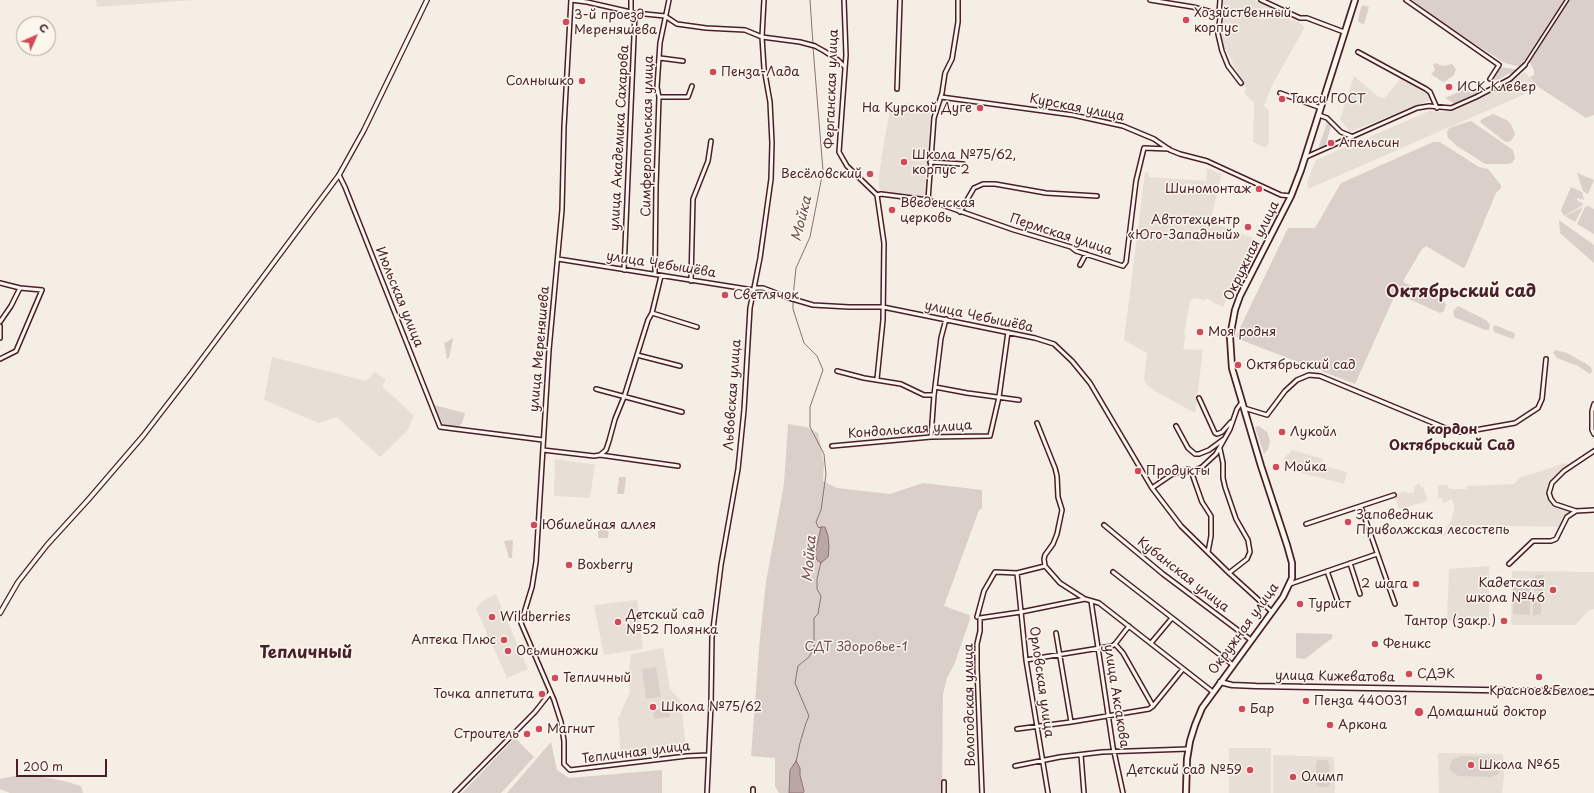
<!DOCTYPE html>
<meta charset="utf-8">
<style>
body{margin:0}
#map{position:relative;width:1594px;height:793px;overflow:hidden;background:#f4eee4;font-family:"Playpen Sans",sans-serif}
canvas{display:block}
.north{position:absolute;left:16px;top:16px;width:40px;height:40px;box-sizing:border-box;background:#fbf7ec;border:1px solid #b4a19f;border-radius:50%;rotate:45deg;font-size:11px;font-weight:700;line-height:16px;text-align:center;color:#4a1f2b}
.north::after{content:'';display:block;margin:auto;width:14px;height:18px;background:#d1495b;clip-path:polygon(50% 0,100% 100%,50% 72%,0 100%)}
.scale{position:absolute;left:16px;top:759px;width:91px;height:18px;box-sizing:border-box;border:2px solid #4a1f2b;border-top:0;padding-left:5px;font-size:12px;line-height:14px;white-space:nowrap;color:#4a1f2b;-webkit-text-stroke:3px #fbf7ec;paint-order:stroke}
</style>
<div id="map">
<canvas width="1594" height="793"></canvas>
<div class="north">С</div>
<div class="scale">200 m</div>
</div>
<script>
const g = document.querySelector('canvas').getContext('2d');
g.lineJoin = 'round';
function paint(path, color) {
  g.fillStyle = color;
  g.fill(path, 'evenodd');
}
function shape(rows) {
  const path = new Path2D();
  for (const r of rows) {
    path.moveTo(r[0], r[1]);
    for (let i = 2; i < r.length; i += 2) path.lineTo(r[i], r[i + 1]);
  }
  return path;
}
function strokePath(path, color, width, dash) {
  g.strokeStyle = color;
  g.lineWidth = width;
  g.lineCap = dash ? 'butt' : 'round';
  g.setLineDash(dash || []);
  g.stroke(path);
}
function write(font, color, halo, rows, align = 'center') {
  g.font = font + ' "Playpen Sans",sans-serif';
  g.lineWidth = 3;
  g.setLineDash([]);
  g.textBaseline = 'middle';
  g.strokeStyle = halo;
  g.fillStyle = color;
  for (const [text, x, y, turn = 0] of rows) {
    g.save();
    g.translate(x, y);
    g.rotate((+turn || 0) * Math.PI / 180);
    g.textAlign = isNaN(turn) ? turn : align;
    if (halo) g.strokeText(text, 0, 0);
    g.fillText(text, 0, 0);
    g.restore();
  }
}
paint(shape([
 [96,0,194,0,97,7],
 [1223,0,1255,0,1293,21,1294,19,1305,27,1272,85,1264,106,1269,110,1269,142,1266,148,1253,142,1254,102,1246,95,1244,92,1246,89,1221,40],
 [1525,72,1537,86,1523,95,1308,189,1307,182,1316,160,1429,111,1444,112,1512,81],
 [1354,76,1379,97,1385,98,1401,77,1427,93,1430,100,1350,132,1340,119],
 [905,103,931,106,926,193,923,197,882,192,879,188,879,175,883,148,891,105,904,107],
 [1207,168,1222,174,1210,222,1256,239,1223,307,1212,302,1213,301,1206,298,1205,300,1194,298,1190,301,1184,335,1186,335,1183,349,1203,350,1195,413,1155,391,1146,384,1144,380,1147,353,1124,340,1145,172,1149,173,1149,177,1206,181],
 [272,357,366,381,375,372,386,380,382,386,414,416,407,431,380,457,337,417,319,423,264,400],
 [1292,450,1323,459,1321,465,1347,472,1344,484,1283,468,1284,458],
 [555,459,590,464,595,464,590,498,554,496],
 [1565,463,1571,465,1563,470,1551,482,1547,494,1550,500,1555,505,1573,512,1566,517,1560,527,1472,525,1442,537,1453,516,1454,506,1452,499,1443,503,1441,498,1438,498,1438,485,1447,485,1450,489,1467,489,1467,486,1514,484,1519,478],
 [1420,484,1421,488,1423,487,1428,501,1399,509,1395,497,1397,496,1396,494,1406,491,1407,494,1415,492,1414,486],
 [1489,566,1489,620,1447,621,1449,569],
 [1512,571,1594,572,1594,609,1589,610,1575,625,1511,625],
 [496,594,528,669,507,678,476,609,481,602],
 [637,600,643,649,604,655,594,605],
 [663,648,670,689,681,701,686,749,621,758,618,719,630,692,628,680,631,654],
 [1229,748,1271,748,1271,793,1229,793],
 [1438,753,1503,754,1504,776,1502,793,1439,793],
 [1273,755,1334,757,1335,793,1273,793]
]), '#e7dfd6');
paint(shape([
 [1412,0,1594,0,1594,115,1586,118,1537,86,1530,77,1534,75,1534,70,1530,63,1525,60,1519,66,1516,66,1505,63,1453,30],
 [1363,5,1369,7,1364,24,1359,23,1358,20,1361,7],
 [1435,63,1443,66,1452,64,1456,69,1454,75,1444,82,1441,81,1431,74,1435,70,1433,65],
 [1500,67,1520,70,1513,74,1510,73,1496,81,1492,78],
 [1469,87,1477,90,1477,92,1474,97,1455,104,1445,98],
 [1493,114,1507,120,1511,124,1515,134,1511,141,1507,142,1504,141,1480,122,1482,119],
 [1471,121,1513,150,1515,158,1512,163,1508,164,1485,164,1457,146,1448,138,1447,132,1449,128],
 [1327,123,1329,123,1331,126,1325,148,1321,149,1319,146],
 [1433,142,1440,142,1479,167,1488,169,1501,185,1501,188,1496,193,1465,267,1463,268,1426,246,1422,249,1403,281,1405,283,1443,300,1446,304,1444,311,1440,313,1400,295,1395,295,1355,384,1241,340,1236,336,1288,228,1315,228,1341,183],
 [1577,173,1594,180,1588,194,1583,191],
 [1571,187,1582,192,1584,200,1577,198,1577,200,1582,203,1583,205,1564,216,1561,210],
 [1588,206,1594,209,1594,234,1577,224,1585,207],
 [1583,207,1575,222,1565,216],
 [1559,220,1594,245,1594,263,1560,233],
 [1458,306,1486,320,1490,325,1489,330,1485,330,1454,317,1453,311],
 [1495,325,1514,333,1515,336,1513,339,1494,332,1493,327],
 [452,338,453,339,449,358,447,359,444,343,449,341],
 [1555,350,1567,353,1585,363,1591,367,1592,372,1590,374,1578,366,1557,358,1553,353],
 [434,405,465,413,462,423,458,427,444,425,440,421],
 [788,424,806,427,818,433,824,463,823,481,837,488,890,494,923,483,982,490,982,508,979,510,944,606,969,615,970,619,954,665,947,678,943,694,942,793,779,793,775,786,775,758,751,756,760,637,766,582,784,484],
 [1259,426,1267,432,1270,441,1268,449,1264,454,1255,427],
 [619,477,626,477,624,494,617,494],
 [598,525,609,525,608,538,598,538],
 [512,540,513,541,512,558,509,558,504,541],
 [1535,575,1543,575,1543,591,1535,591],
 [1513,584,1530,584,1530,615,1513,614],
 [1533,599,1541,599,1541,614,1533,616],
 [1296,633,1332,634,1332,638,1305,659,1296,658],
 [656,667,661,697,646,699,642,669],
 [669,709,670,717,654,719,653,710],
 [515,738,534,757,501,793,462,793],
 [551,742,557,770,569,778,662,770,662,793,507,793],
 [1460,756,1492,757,1500,763,1500,771,1497,775,1492,777,1458,776,1450,770,1450,765,1452,760],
 [1318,760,1326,760,1329,762,1330,784,1328,787,1319,787,1316,785,1316,763],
 [19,775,43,777,64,781,81,786,83,793,10,793,0,789,0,779]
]), '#dbd0c9');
const water = shape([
 [821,527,825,527,828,536,829,547,828,557,821,563,817,560,815,554,821,527],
 [796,761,800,768,800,775,804,791,803,793,789,793,790,770,796,761]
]);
paint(water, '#baa7a5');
strokePath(water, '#8d7174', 1);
strokePath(shape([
 [810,0,813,44],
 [793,297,796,268,810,237,823,171,813,47],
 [793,300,793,309,804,343,817,356,823,370,810,407,810,427,824,454,826,474,821,510,816,522,818,527,821,528],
 [796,762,800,743,806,723,809,716,795,683,798,666,809,657,814,648,814,618,818,614,821,596,817,589,817,579,821,562]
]), '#8d7174', 1);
const pedestrian = shape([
 [1525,65,1567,0]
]);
const minor = shape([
 [571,0,564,127,562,210,549,350,536,562,532,587,521,623,554,700,561,722,564,741,564,764,570,770,687,756,708,755],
 [571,0,587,2,635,13,665,16,677,24,706,28,745,30,762,37,800,42,815,46,824,51,838,60,845,67],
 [844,0,846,55,839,152,847,166,877,195,884,243,883,320,877,379],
 [1150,0,1193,7,1219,14,1220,0],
 [1261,0,1300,18,1307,18,1344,32],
 [1406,0,1499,65,1490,79],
 [631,11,631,0],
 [1219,14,1220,18,1218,34,1222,51,1228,66,1241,83],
 [1358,52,1426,89,1430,92,1437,108],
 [660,58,683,61],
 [897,89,900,0],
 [1280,93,1321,108],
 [659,97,688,97,692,86],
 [941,97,1073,115,1123,126,1154,139,1170,150,1180,154,1207,161,1281,195,1291,196],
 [1319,115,1327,118,1341,132,1353,137],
 [1306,157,1417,108,1429,106,1451,108,1476,97,1510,79,1525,65],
 [930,162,963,164],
 [339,175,345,187,440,427,543,440],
 [877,195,881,194,928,200,1014,230,1071,247,1076,251,1123,266,1126,262,1136,181,1144,148,1169,149],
 [928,200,934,118,942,93,945,73,952,59,958,22,958,0],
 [960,212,974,188,983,184,995,184,1046,193,1097,196],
 [558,259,753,290,756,288,763,288,789,298,813,305,849,307,883,307,1035,338,1054,344,1072,361,1090,383,1152,488,1181,526,1229,573,1272,612],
 [1080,265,1086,254],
 [624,270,635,13],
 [655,274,656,187,659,97,657,87,660,43,669,0],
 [691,281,693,199,708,161,711,141],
 [0,283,20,288,11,306,0,322],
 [652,313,697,327],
 [0,326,0,338],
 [637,355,680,366],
 [0,359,16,351,42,290,20,288],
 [837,371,864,378,901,384,924,395,934,395,935,387,967,393,1019,400],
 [935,387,941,338,946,319],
 [596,389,682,412],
 [1199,398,1215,433,1217,434,1222,432,1231,422],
 [1594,404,1592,411,1592,430,1594,434],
 [1244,408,1267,415,1285,391,1297,380,1309,375,1320,376,1455,432,1464,432,1515,423,1538,408,1542,399,1546,359],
 [1037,423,1055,468,1057,476,1058,497,1062,510,1057,534,1053,544,1045,555,1044,559,1045,566,1060,583,1085,599],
 [1176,426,1188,448,1195,454,1199,454,1209,450,1224,439],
 [931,437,934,395],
 [832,446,931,437,990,436,999,397,1008,332],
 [1220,449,1223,463,1223,478,1225,487,1236,519,1248,540,1250,552,1247,559,1229,573],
 [543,450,594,456,600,455,678,466],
 [1594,451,1564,471,1552,483,1549,493,1551,499,1555,504,1576,511,1594,510],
 [600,455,606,450,609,441,615,419,624,397,648,320,652,313,661,276],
 [1192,472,1202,467,1216,454,1230,429,1237,409,1242,402],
 [1152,488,1171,475,1188,469,1191,471,1202,502,1211,516,1211,536,1208,552],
 [1361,507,1395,604],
 [1306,524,1394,495],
 [1104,525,1163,574,1251,640],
 [1350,563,1360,594],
 [1509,564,1533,541,1551,541,1556,539,1567,517,1576,511],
 [1327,571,1339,605],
 [1113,572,1233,665],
 [1017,573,1026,660,1048,793],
 [1290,584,1377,554],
 [1091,601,1113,747,1123,793],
 [977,617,984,591,995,572,1017,573,1045,566],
 [1056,633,1071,722],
 [1151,643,1172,618],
 [1115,644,1123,653,1153,706],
 [1026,660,1112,646,1115,644,1129,626],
 [1017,729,1071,722,1149,709,1153,706,1183,669],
 [1081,755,1084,793],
 [1015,766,1060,757,1102,752,1188,749],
 [944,782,944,793],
 [455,793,535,712,550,693],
 [707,793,711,704,712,637,721,565,738,469,744,410,750,308,760,258,771,179,772,143,770,102,764,68,762,37,764,0],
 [753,793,753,789],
 [982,793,977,668,977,644,980,631,980,618,1021,612,1085,599,1099,603,1213,692]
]);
const tertiary = shape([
 [0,613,18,582,47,545,88,500,143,436,190,375,339,175,364,130,427,0]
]);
const secondary = shape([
 [1220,682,1232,685,1256,686,1594,692]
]);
const primary = shape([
 [1186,793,1187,759,1190,741,1195,725,1202,708,1283,597,1292,578,1292,563,1287,545,1261,466,1232,368,1230,337,1235,310,1240,296,1291,196,1301,170,1355,0]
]);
strokePath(pedestrian, '#4a1f2b', 5);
strokePath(minor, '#4a1f2b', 6);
strokePath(tertiary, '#4a1f2b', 6);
strokePath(secondary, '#4a1f2b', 7);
strokePath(primary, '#4a1f2b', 8);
strokePath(pedestrian, '#fbf7ec', 2);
strokePath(minor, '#fbf7ec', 3);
strokePath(tertiary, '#fbf7ec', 3.5);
strokePath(secondary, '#fbf7ec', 4);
strokePath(primary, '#fbf7ec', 4.5);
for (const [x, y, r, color] of [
 [1186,20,4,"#d1495b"],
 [566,22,4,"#d1495b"],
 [713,72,4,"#d1495b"],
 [582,81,4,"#d1495b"],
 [1449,87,4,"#d1495b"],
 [1282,99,4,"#d1495b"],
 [980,108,4,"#d1495b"],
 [1331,143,4,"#d1495b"],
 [904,162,4,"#d1495b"],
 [870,174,4,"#d1495b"],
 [1259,189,4,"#d1495b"],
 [892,210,4,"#d1495b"],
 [1248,227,4,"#d1495b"],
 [725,295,4,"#d1495b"],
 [1200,332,4,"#d1495b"],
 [1238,365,4,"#d1495b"],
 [1282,432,4,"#d1495b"],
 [1276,467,4,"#d1495b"],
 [1138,471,4,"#d1495b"],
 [1348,522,4,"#d1495b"],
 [534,525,4,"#d1495b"],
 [569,565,4,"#d1495b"],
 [1416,584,4,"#d1495b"],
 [1553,590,4,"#d1495b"],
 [1300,604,4,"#d1495b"],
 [492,617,4,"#d1495b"],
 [1504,621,4,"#d1495b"],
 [618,622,4,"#d1495b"],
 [504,640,4,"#d1495b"],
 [1375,644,4,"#d1495b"],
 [508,651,4,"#d1495b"],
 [1409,674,4,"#d1495b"],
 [1539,677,4,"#d1495b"],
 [555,678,4,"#d1495b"],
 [542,694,4,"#d1495b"],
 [1306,701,4,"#d1495b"],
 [653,707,4,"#d1495b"],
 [1242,709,4,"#d1495b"],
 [1419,712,5,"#d1495b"],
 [1330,725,4,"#d1495b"],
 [539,729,4,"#d1495b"],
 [527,734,4,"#d1495b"],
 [1471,765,4,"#d1495b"],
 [1250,770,4,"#d1495b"],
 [1293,777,4,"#d1495b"]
]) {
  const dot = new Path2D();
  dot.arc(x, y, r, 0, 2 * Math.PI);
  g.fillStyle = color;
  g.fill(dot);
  strokePath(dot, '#fbf7ec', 1.5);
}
write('13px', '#4a1f2b', '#fbf7ec', [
 ["Хозяйственный",1194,13],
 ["корпус",1194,28],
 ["3-й проезд",574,15],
 ["Мереняшева",574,30],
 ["Пенза-Лада",721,72],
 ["Солнышко",574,81,"right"],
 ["ИСК Клевер",1457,87],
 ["Такси ГОСТ",1290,99],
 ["На Курской Дуге",972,108,"right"],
 ["Апельсин",1339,143],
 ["Школа №75/62,",912,155],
 ["корпус 2",912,170],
 ["Весёловский",862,174,"right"],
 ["Шиномонтаж",1251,189,"right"],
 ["Введенская",900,203],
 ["церковь",900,218],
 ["Автотехцентр",1240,220,"right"],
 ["«Юго-Западный»",1240,235,"right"],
 ["Светлячок",733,295],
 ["Моя родня",1208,332],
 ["Октябрьский сад",1246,365],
 ["Лукойл",1290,432],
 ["Мойка",1284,467],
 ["Продукты",1146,471],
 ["Заповедник",1356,515],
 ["Приволжская лесостепь",1356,530],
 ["Юбилейная аллея",542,525],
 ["Boxberry",577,565],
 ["Кадетская",1545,583,"right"],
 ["школа №46",1545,598,"right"],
 ["2 шага",1408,584,"right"],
 ["Турист",1308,604],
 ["Детский сад",626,615],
 ["№52 Полянка",626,630],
 ["Wildberries",500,617],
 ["Тантор (закр.)",1496,621,"right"],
 ["Аптека Плюс",496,640,"right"],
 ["Феникс",1383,644],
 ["Осьминожки",516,651],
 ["СДЭК",1417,674],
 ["Тепличный",563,678],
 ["Красное&Белое",1539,691,"center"],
 ["Точка аппетита",534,694,"right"],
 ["Пенза 440031",1314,701],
 ["Школа №75/62",661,707],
 ["Бар",1250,709],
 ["Домашний доктор",1428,712],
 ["Аркона",1338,725],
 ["Магнит",547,729],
 ["Строитель",519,734,"right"],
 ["Школа №65",1479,765],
 ["Детский сад №59",1242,770,"right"],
 ["Олимп",1301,777]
], 'left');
write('13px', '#4a1f2b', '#fbf7ec', [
 ["Ферганская улица",832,89,-88],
 ["Курская улица",1077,108,11],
 ["Симферопольская улица",648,136,-89],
 ["улица Академика Сахарова",620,138,-87],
 ["Пермская улица",1061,235,18],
 ["Окружная улица",1252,251,-64],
 ["улица Чебышёва",661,265,9],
 ["Июльская улица",399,297,68],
 ["улица Чебышёва",979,317,12],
 ["улица Мереняшева",540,349,-85],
 ["Львовская улица",733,395,-86],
 ["Кондольская улица",910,430,-4],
 ["Кубанская улица",1183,575,38],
 ["Окружная улица",1244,629,-54],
 ["улица Кижеватова",1335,677,1],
 ["Орловская улица",1041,682,82],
 ["улица Аксакова",1116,696,81],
 ["Вологодская улица",970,705,-91],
 ["Тепличная улица",636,753,-7]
]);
write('13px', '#6e4b52', '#fbf7ec', [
 ["СДТ Здоровье-1",856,647]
]);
write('italic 14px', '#714f56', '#fbf7ec', [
 ["Мойка",802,219,-76],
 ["Мойка",810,559,-85]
]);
write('bold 14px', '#4a1f2b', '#fbf7ec', [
 ["кордон",1452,430],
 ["Октябрьский Сад",1452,446]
]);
write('bold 17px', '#4a1f2b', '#fbf7ec', [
 ["Октябрьский сад",1461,292],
 ["Тепличный",306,653]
]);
</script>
